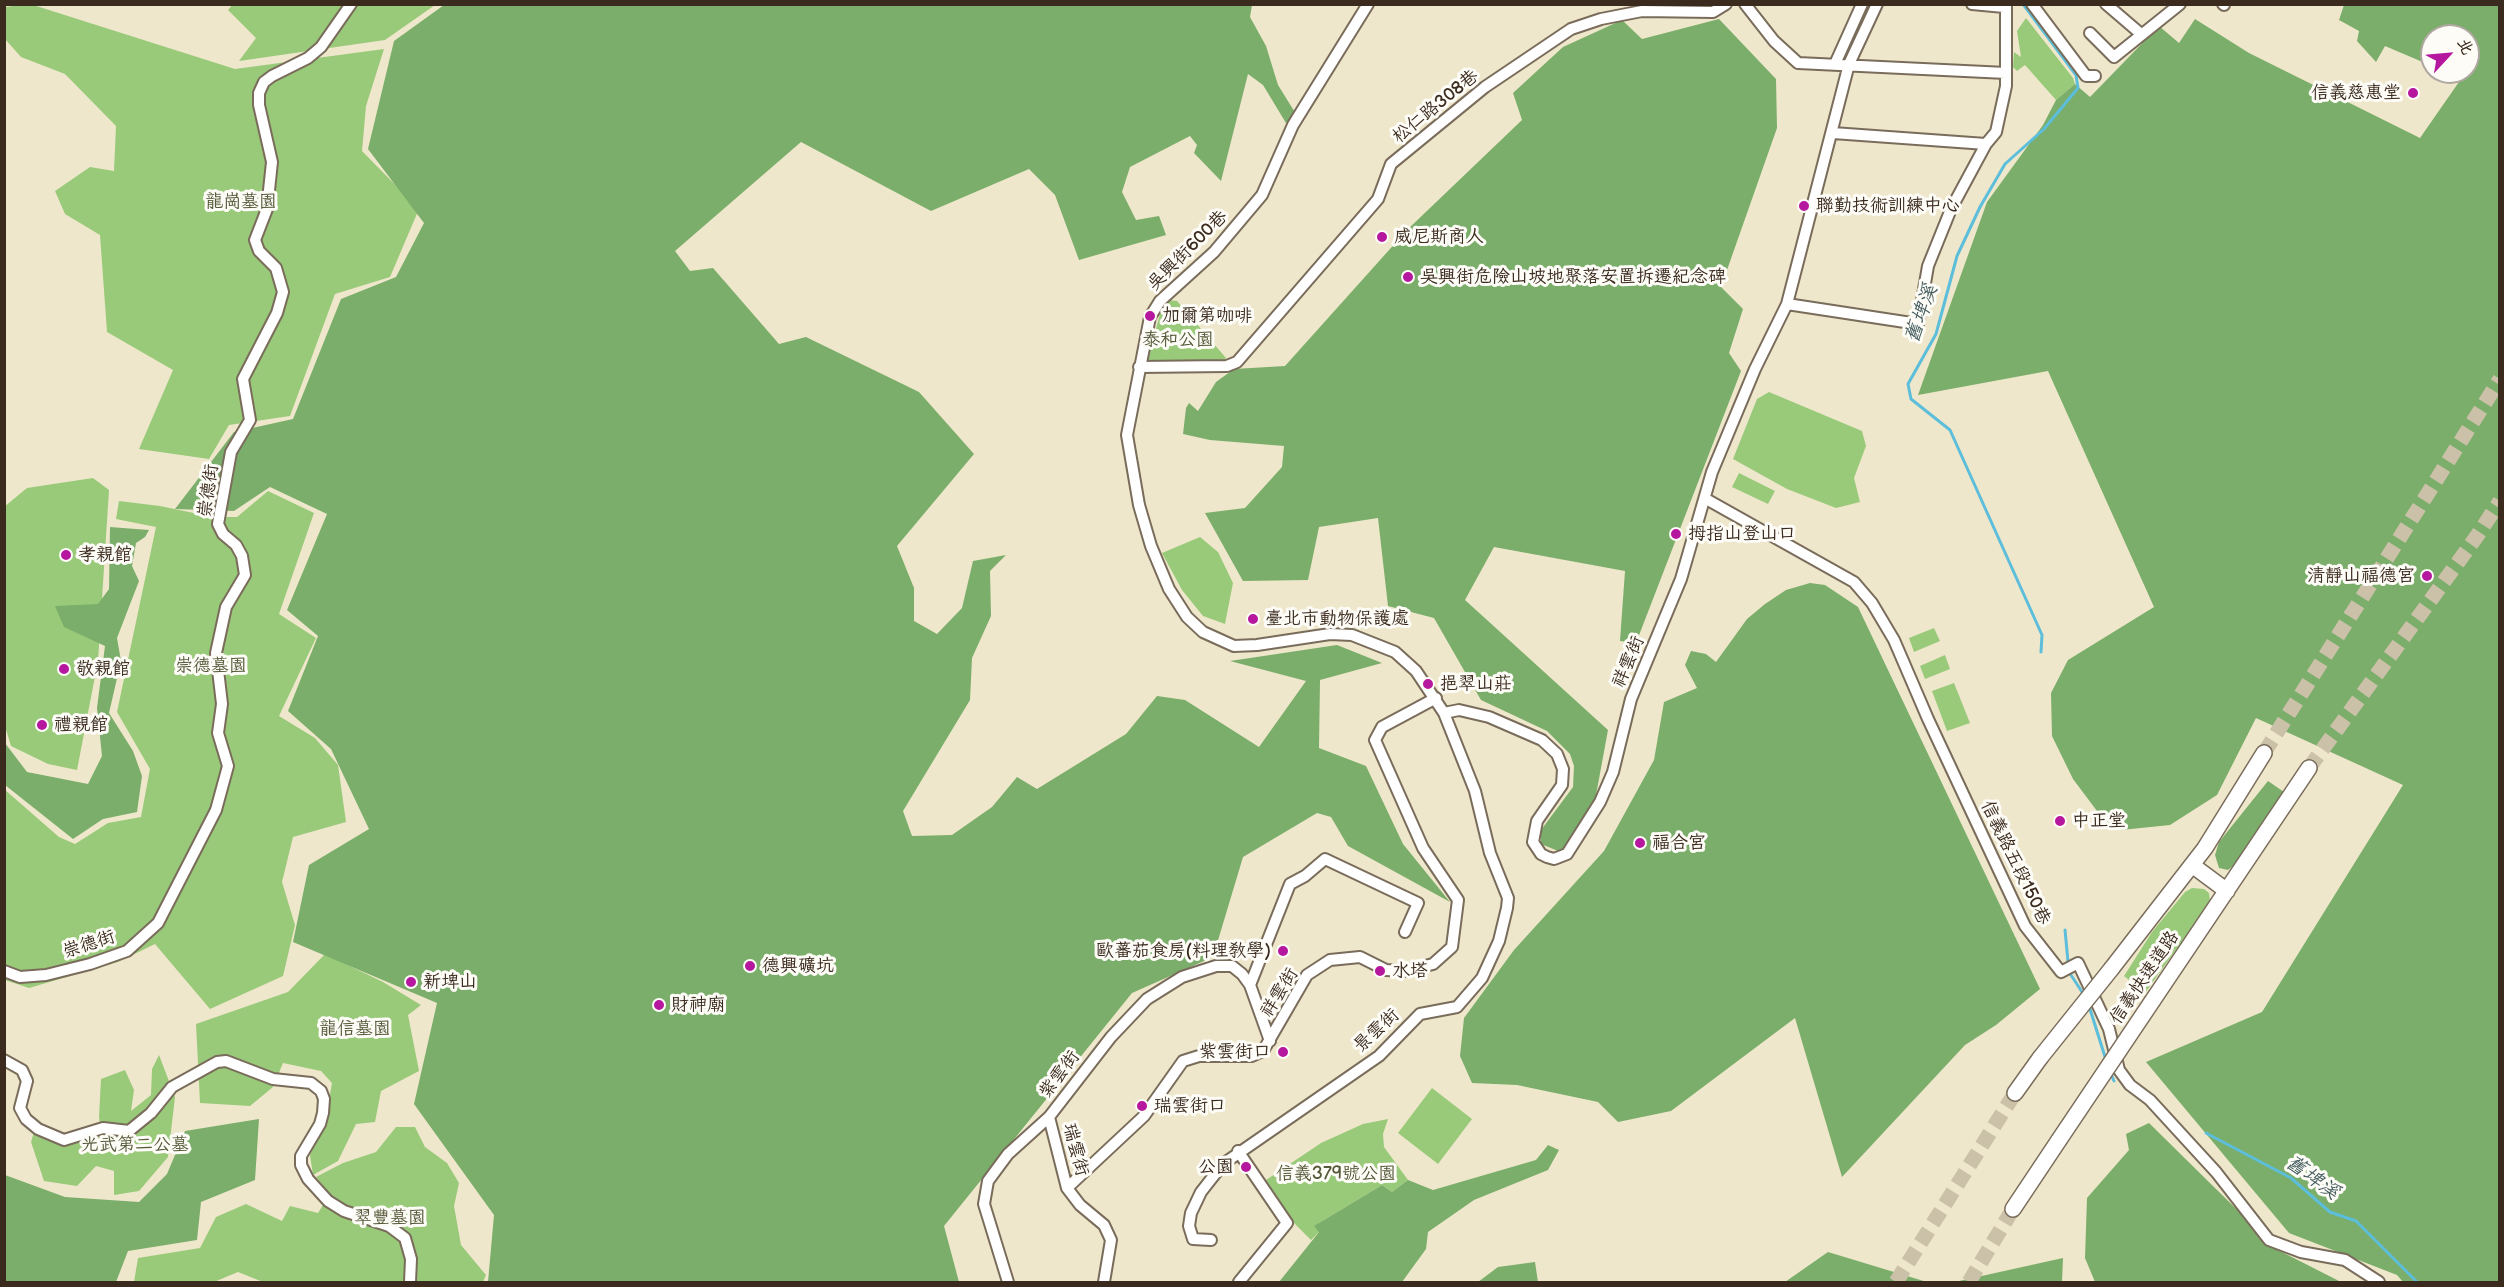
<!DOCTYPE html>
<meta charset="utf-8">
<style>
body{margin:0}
#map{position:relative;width:2504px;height:1287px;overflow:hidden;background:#efe7cb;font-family:"Balsamiq Sans","LXGW WenKai TC",sans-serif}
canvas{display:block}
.frame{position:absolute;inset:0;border:6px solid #3b2a1e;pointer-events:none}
.north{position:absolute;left:2420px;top:24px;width:60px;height:60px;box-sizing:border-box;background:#fdfcf7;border:2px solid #afa8a0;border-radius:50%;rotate:64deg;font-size:16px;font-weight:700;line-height:24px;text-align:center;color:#3b2a1e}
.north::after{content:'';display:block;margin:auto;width:21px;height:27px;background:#b5179e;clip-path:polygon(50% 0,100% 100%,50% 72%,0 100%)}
</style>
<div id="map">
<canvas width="2504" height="1287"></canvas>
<div class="frame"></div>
<div class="north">北</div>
</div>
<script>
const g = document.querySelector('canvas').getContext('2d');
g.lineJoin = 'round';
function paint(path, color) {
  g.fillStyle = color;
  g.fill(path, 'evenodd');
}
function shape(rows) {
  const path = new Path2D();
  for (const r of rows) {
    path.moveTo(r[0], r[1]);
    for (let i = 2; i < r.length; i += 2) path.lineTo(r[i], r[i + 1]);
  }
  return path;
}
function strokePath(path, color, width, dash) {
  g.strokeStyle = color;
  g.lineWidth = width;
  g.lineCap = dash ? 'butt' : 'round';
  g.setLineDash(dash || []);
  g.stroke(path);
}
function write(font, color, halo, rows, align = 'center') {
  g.font = font + ' "Balsamiq Sans","LXGW WenKai TC",sans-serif';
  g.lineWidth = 6;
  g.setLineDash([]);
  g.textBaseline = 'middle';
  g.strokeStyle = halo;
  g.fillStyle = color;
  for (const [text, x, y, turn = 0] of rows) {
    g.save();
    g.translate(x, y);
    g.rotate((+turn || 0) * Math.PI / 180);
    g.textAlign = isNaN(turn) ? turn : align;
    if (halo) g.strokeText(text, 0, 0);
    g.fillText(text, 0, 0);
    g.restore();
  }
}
paint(shape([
 [30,4,235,69,384,49,366,106,362,151,419,209,390,277,335,294,290,416,229,425,209,459,139,449,173,370,107,332,100,235,65,214,55,191,90,167,114,171,116,126,65,74,21,57,5,39,5,7],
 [233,4,435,5,385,40,239,61,256,38,228,10],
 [2026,18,2073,78,2075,84,2056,100,2025,65,2017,71,2013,67,2014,52,2021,57,2017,31],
 [1169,300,1177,301,1226,358,1223,362,1146,365,1160,314],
 [1769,392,1862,431,1866,446,1854,478,1860,502,1836,508,1787,489,1733,459,1757,399],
 [1739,473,1775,491,1768,504,1732,487],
 [93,478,109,490,98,661,77,770,48,764,11,746,5,726,4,507,27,488],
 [268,491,314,513,279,614,316,638,279,716,315,738,338,765,346,822,293,837,282,882,295,925,283,976,210,1009,155,944,118,962,29,988,5,980,4,789,59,837,75,844,108,823,141,817,150,769,117,712,156,527,116,519,119,501,160,506,213,517,237,517],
 [1200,537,1218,552,1233,583,1225,624,1203,616,1182,590,1162,553],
 [1934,628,1940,641,1914,652,1909,638],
 [1945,655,1950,669,1925,679,1920,666],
 [1954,683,1970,723,1947,731,1932,691],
 [2192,888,2204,889,2209,893,2210,902,2145,993,2124,976,2152,932,2185,892],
 [325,954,383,982,421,1005,408,1015,419,1071,381,1091,375,1122,356,1124,338,1161,313,1175,310,1155,326,1117,332,1083,321,1071,283,1063,273,1087,250,1106,200,1103,196,1024,288,992],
 [159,1055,175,1097,168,1157,139,1191,114,1195,114,1171,96,1166,77,1186,44,1181,31,1142,34,1132,60,1143,79,1143,102,1136,99,1117,101,1079,125,1070,134,1090,131,1111,151,1095,152,1069],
 [1432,1088,1472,1119,1438,1164,1398,1133],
 [1388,1119,1383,1134,1384,1147,1408,1180,1392,1192,1382,1185,1319,1223,1319,1232,1311,1240,1295,1224,1266,1180,1321,1143,1363,1124],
 [396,1127,415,1127,425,1147,447,1163,459,1183,454,1206,461,1245,486,1275,483,1282,263,1282,238,1272,214,1282,134,1282,138,1258,200,1248,216,1217,246,1204,282,1221,290,1206,318,1213,330,1194,316,1177,343,1163,376,1152]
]), '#99ca7a');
paint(shape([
 [444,5,1252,5,1250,17,1266,46,1278,85,1296,114,1286,123,1263,85,1248,74,1221,181,1194,153,1197,145,1190,136,1130,167,1122,192,1136,220,1159,216,1166,235,1079,260,1055,195,1029,169,931,211,801,142,675,251,690,271,713,268,779,344,806,337,919,392,974,454,897,546,914,588,914,621,937,634,962,608,973,561,1006,555,990,571,991,616,972,658,970,700,903,811,912,836,952,835,992,807,1017,777,1037,789,1126,734,1157,696,1185,700,1259,747,1306,681,1230,661,1337,645,1382,663,1320,680,1319,748,1366,766,1403,844,1450,902,1348,846,1331,817,1317,813,1243,857,1213,957,1132,993,944,1226,959,1282,488,1282,494,1215,414,1104,437,1003,293,942,309,865,369,829,331,749,288,711,318,636,287,610,327,514,270,487,234,511,175,509,234,432,293,419,341,299,396,277,424,223,368,149,394,41],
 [2344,5,2499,5,2499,1282,2403,1282,2397,1275,2289,1233,2146,1062,2262,1012,2403,785,2256,718,2217,795,2170,825,2121,830,2103,819,2073,779,2052,736,2051,693,2068,660,2154,607,2048,371,1918,395,1987,202,2043,125,2056,100,2075,84,2090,97,2159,26,2179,43,2195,19,2249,53,2420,138,2461,79,2446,72,2468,72,2468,36,2432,36,2432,66,2385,46,2376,62,2357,41,2359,31,2339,20],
 [1719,19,1776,79,1777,128,1721,287,1743,309,1729,353,1741,371,1636,643,1620,641,1625,571,1494,547,1465,600,1608,730,1594,806,1563,853,1541,844,1541,830,1573,787,1574,766,1570,754,1547,731,1481,700,1434,618,1388,606,1378,518,1319,527,1308,580,1243,581,1205,513,1245,508,1282,467,1284,446,1210,440,1183,434,1186,408,1189,403,1198,411,1216,382,1234,369,1285,366,1407,230,1522,120,1513,93,1563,47,1622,20,1642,39],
 [110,527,149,530,145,537,136,543,132,566,139,581,117,638,121,661,109,713,133,751,142,776,137,812,103,819,73,839,5,785,5,743,27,772,88,784,102,756,97,708,105,646,64,627,55,606,98,604,109,589],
 [1810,583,1825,585,1858,607,2040,989,1996,1025,1965,1045,1842,1177,1795,1018,1671,1111,1618,1122,1598,1102,1517,1085,1472,1083,1460,1056,1464,1018,1514,950,1604,851,1654,760,1664,702,1697,688,1685,665,1691,651,1706,654,1716,662,1747,619,1765,604,1786,590],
 [2268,781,2284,792,2238,862,2228,870,2219,868,2215,855,2219,842],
 [259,1119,255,1180,201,1202,197,1240,128,1251,116,1282,5,1282,5,1175,65,1197,139,1202,167,1174,185,1131],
 [2149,1123,2278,1250,2341,1282,2095,1282,2085,1258,2087,1198,2129,1150,2126,1134],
 [1548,1145,1559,1150,1548,1170,1474,1200,1428,1232,1426,1249,1402,1282,1279,1282,1319,1232,1314,1226,1382,1185,1392,1192,1408,1180,1433,1190,1536,1160],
 [1828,1252,1927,1282,1785,1282],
 [2063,1258,2062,1282,1959,1281],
 [1535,1262,1538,1282,1478,1282,1498,1267]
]), '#7aae6a');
strokePath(shape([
 [2023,4,2076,75,2078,88,2044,129,2005,164,1980,207,1957,256,1936,334,1908,384,1911,399,1950,430,2042,635,2041,652],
 [2065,930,2069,972,2084,995],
 [2089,1006,2106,1060],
 [2110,1072,2114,1081],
 [2206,1133,2291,1178,2330,1212,2356,1221,2417,1282]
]), '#5cbeda', 3);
strokePath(shape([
 [2264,753,2500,379],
 [2309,768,2477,536,2500,501],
 [1896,1282,2015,1093],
 [1969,1282,2013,1209]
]), '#cbc1a8', 15, [15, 8]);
const minor = shape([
 [1745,4,1774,41,1798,63,2006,73],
 [1972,4,2004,7],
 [2032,4,2086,76,2095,76],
 [2106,4,2141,34],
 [2223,4,2224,5],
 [2090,33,2114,57,2180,4],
 [1835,64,1862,4],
 [1833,133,1986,144],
 [1787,304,1918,324,1928,266,1951,209,1986,144,1996,132,2006,86,2006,4],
 [1139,367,1227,366,1237,362,1378,199,1391,164,1485,87,1571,29,1601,19,1642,11,1713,12,1726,4],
 [1706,499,1854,582,1872,603,1894,640,1928,719,2025,926,2061,972,2078,963,2109,1029,2119,1070,2130,1085,2150,1100,2216,1172,2269,1240,2301,1252,2345,1260,2379,1282],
 [1444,713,1459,710,1489,717,1542,740,1557,754,1563,769,1562,785,1537,821,1533,842,1541,854,1547,857,1554,859,1567,854,1600,802,1613,772,1631,699,1681,579,1712,472,1755,369,1787,304,1849,64,1877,4],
 [4,971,20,977,46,975,90,964,127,951,158,923,216,810,228,766,218,733,222,704,216,653,226,607,245,575,242,556,236,545,223,534,218,524,231,452,250,420,243,379,277,313,283,292,276,268,259,251,255,240,267,209,272,162,259,105,259,93,264,82,272,76,308,58,321,47,351,4],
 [1250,985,1290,884,1305,876,1325,859,1418,903,1405,932],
 [4,1060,22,1070,27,1081,20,1108,26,1119,38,1129,64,1140,103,1128,129,1131,151,1113,172,1087,217,1062,226,1061,273,1079,311,1083,321,1091,324,1099,323,1113,320,1124,301,1156,301,1165,308,1179,328,1201,344,1211,389,1226,405,1238,411,1259,410,1282],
 [1049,1117,1067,1188,1080,1205,1104,1225,1111,1240,1104,1282],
 [1238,1151,1287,1223,1239,1282],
 [1067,1188,1144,1116,1183,1061,1199,1056,1252,1056,1263,1051,1307,975,1330,960,1360,957,1386,970,1405,971,1433,964,1452,947,1458,900,1423,848,1375,740,1382,727,1436,698],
 [1211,1240,1193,1239,1189,1226,1191,1213,1201,1192,1223,1164,1379,1056,1420,1014,1457,1007,1482,978,1499,941,1507,908,1508,898,1490,853,1475,791,1444,713,1416,671,1395,652,1352,635,1330,634,1257,645,1234,646,1203,632,1187,617,1169,589,1151,546,1139,505,1127,435,1150,317,1160,301,1214,252,1262,195,1293,125,1368,4],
 [1008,1282,984,1204,988,1181,1008,1154,1049,1117,1111,1037,1147,999,1182,977,1216,966,1232,966,1242,974,1250,985,1270,1041]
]);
const highway = shape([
 [2192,865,2227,891],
 [2112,968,2205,848,2264,753],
 [2153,1000,2309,768],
 [2015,1093,2040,1058],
 [2013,1209,2059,1140]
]);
strokePath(minor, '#7a6c5b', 14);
strokePath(highway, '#7a6c5b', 18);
strokePath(minor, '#fff', 10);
strokePath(highway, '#fff', 15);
const highwayBridge = shape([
 [2040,1058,2112,968],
 [2059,1140,2153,1000]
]);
strokePath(highwayBridge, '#7a6c5b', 18, []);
strokePath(highwayBridge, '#fff', 15);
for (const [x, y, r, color] of [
 [2413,93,6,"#b5179e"],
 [1804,206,6,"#b5179e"],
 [1382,237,6,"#b5179e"],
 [1408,277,6,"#b5179e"],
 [1150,316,6,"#b5179e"],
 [1676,534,6,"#b5179e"],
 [66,555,6,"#b5179e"],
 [2427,576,6,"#b5179e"],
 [1253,619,6,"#b5179e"],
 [64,669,6,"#b5179e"],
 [1428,684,6,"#b5179e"],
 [42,725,6,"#b5179e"],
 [2060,821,6,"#b5179e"],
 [1640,843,6,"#b5179e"],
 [1283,951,6,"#b5179e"],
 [750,966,6,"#b5179e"],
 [1380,971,6,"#b5179e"],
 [411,982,6,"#b5179e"],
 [659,1005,6,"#b5179e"],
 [1283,1052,6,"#b5179e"],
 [1142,1106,6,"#b5179e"],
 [1246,1167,6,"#b5179e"]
]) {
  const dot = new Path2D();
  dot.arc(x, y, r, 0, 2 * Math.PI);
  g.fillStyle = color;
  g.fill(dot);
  strokePath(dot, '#fdfcf7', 2);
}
write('18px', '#3b2a1e', '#fdfcf7', [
 ["信義慈惠堂",2401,93,"right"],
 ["聯勤技術訓練中心",1816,206],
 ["威尼斯商人",1394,237],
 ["吳興街危險山坡地聚落安置拆遷紀念碑",1420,277],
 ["加爾第咖啡",1162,316],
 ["拇指山登山口",1688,534],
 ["孝親館",78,555],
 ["清靜山福德宮",2415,576,"right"],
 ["臺北市動物保護處",1265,619],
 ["敬親館",76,669],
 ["挹翠山莊",1440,684],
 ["禮親館",54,725],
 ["中正堂",2072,821],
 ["福合宮",1652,843],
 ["歐蕃茄食房(料理教學)",1271,951,"right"],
 ["德興礦坑",762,966],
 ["水塔",1392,971],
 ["新埤山",423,982],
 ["財神廟",671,1005],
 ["紫雲街口",1271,1052,"right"],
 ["瑞雲街口",1154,1106],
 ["公園",1234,1167,"right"]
], 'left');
write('18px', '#3b2a1e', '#fdfcf7', [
 ["松仁路308巷",1436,107,-39],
 ["吳興街600巷",1188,251,-45],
 ["崇德街",209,491,-82],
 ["祥雲街",1629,662,-67],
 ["信義路五段150巷",2015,863,64],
 ["崇德街",89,945,-18],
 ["信義快速道路",2145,978,-56],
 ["祥雲街",1280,993,-58],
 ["景雲街",1377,1031,-43],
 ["紫雲街",1060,1075,-53],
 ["瑞雲街",1075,1150,75]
]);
write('18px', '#575a3a', '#fdfcf7', [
 ["龍崗墓園",241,202],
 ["泰和公園",1178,340],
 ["崇德墓園",211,666],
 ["龍信墓園",355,1029],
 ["光武第二公墓",135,1145],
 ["信義379號公園",1336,1174],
 ["翠豐墓園",390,1218]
]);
write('italic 20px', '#475e60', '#fdfcf7', [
 ["舊埤溪",1922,314,-70],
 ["舊埤溪",2312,1178,36]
]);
</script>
